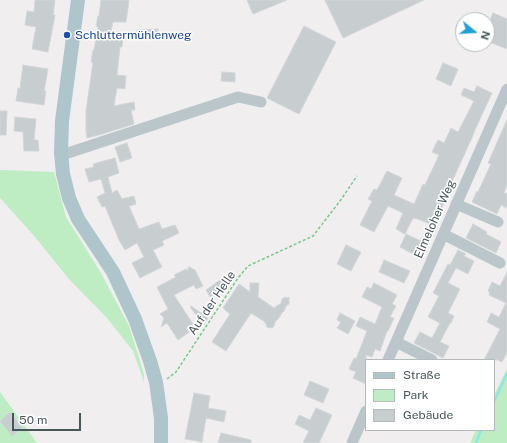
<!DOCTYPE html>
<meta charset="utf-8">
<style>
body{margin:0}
#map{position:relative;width:507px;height:443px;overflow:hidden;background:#f0eeef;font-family:"Public Sans",sans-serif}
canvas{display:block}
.legend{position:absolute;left:365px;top:359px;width:130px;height:72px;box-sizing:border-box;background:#fff;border:1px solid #b5bbbd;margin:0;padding:5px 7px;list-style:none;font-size:12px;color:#47565a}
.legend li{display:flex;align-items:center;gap:8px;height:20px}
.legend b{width:20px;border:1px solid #b5bbbd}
.north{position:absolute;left:455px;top:12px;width:40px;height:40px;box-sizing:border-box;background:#fff;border:1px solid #b5bbbd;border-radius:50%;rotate:108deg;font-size:11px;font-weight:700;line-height:16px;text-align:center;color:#47565a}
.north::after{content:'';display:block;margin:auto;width:14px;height:18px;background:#21a1d8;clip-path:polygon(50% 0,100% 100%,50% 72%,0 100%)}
.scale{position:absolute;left:12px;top:413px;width:69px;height:18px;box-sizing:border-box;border:2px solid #47565a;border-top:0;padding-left:5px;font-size:12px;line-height:14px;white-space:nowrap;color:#47565a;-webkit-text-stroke:3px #fff;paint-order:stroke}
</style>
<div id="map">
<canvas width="507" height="443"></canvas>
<ul class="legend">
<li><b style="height:5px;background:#afc5cc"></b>Straße</li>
<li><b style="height:11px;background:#beedc4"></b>Park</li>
<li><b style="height:11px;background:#c8cdd0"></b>Gebäude</li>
</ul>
<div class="north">N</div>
<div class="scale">50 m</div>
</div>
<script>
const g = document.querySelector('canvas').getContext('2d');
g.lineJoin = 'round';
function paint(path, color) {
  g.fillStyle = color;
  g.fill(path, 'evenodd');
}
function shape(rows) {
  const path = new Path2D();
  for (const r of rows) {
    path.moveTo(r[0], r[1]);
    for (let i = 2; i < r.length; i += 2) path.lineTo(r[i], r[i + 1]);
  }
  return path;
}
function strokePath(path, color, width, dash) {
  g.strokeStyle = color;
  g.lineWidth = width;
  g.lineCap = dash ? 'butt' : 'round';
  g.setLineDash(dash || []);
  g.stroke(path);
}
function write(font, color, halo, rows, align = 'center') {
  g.font = font + ' "Public Sans",sans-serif';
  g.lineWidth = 3;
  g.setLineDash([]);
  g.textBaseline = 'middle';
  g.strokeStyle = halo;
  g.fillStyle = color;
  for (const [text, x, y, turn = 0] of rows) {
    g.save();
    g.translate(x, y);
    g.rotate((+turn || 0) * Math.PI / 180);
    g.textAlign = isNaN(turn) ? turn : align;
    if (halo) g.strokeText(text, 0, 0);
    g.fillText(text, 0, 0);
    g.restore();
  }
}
paint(shape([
 [0,170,54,172,66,217,101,273,129,326,144,374,144,382,133,351,107,318,68,278,35,237,0,198],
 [507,369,507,443,470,443,476,430,494,430,494,395],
 [0,392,37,443,0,443]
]), '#beedc4');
strokePath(shape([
 [494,402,507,373],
 [476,443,481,430]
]), '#8de8e3', 2.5);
const building = shape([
 [35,0,55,0,53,15,55,15,48,52,32,49,36,27,25,25,27,11,34,12,35,0],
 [101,0,129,0,126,22,113,22,110,35,123,37,122,47,120,47,117,75,126,76,125,89,117,88,114,106,134,102,135,110,131,110,134,124,102,134,87,138,86,130,86,111,93,62,91,62,93,50,94,50,98,27,96,26,98,16,99,16,101,0],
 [247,0,287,0,253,14,247,0],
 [325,0,424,0,343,38,325,0],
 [493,13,507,19,507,49,487,41,487,28,493,13],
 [304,26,336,42,299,114,267,98,304,26],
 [158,29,158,38,138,39,137,30,158,29],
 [443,63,458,69,451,86,436,79,443,63],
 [23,65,48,69,44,91,46,91,44,105,16,101,18,88,20,88,23,65],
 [222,72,235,73,235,82,221,81,222,72],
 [477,86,492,93,474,132,474,133,446,195,447,195,439,215,440,215,435,226,415,218,415,219,413,218,405,234,396,229,403,213,388,206,374,232,360,225,372,201,368,199,374,189,377,190,387,171,402,178,394,195,414,204,423,184,425,185,439,155,432,152,438,140,444,143,451,128,458,132,474,101,461,95,464,88,474,92,477,86],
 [0,111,7,111,6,135,0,135,0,111],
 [15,117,36,119,34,140,38,140,39,151,24,151,23,132,14,131,15,117],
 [507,120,507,185,504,193,507,194,507,208,501,205,497,214,472,202,477,191,478,192,491,164,488,163,507,120],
 [127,143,132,158,120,162,115,147,127,143],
 [115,158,119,173,108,177,112,193,117,190,122,199,134,196,136,204,129,206,139,229,159,222,162,229,175,225,179,233,162,241,164,245,153,250,162,267,140,278,132,263,144,257,137,243,125,250,119,240,105,206,102,207,97,197,105,193,101,179,89,182,85,169,94,167,93,164,115,158],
 [473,224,487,232,486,234,501,242,496,253,466,238,473,224],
 [406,234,423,242,417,256,400,247,406,234],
 [346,245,361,252,351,271,337,264,346,245],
 [458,250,466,254,464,256,474,261,468,274,456,268,448,283,460,289,448,313,454,316,451,323,450,323,440,342,449,346,443,358,414,343,420,332,432,338,440,323,428,317,439,296,433,293,448,264,450,265,458,250],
 [384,260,410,271,404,283,379,272,384,260],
 [189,267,195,270,203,286,196,289,194,285,174,295,193,324,186,328,189,332,178,340,167,323,161,327,164,318,160,314,168,309,157,287,176,277,174,275,186,269,187,271,189,267],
 [507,272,507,353,502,362,498,360,484,360,500,329,487,322,491,313,499,317,506,303,489,295,490,293,488,291,492,282,500,286,507,272],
 [224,277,229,284,210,297,206,290,224,277],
 [250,283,259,283,258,297,274,308,281,303,282,299,285,297,287,298,289,297,289,304,286,306,284,311,281,314,279,318,275,322,274,326,272,328,267,327,265,322,251,313,226,351,212,342,230,314,223,308,239,284,250,292,250,283],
 [374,283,397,295,392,304,396,306,390,317,394,318,388,331,387,331,380,351,375,349,372,357,366,355,366,384,353,378,356,372,349,369,354,358,356,359,367,331,356,326,360,317,375,324,382,307,362,297,367,287,371,289,374,283],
 [191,306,208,318,204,325,190,307,191,306],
 [340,313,355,321,348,334,337,328,341,322,337,320,340,313],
 [310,381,329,389,323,403,304,395,310,381],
 [194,393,210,396,208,408,226,411,224,422,206,418,202,442,185,439,194,393],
 [316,408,332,415,319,443,303,443,309,431,295,424,299,415,310,420,316,408],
 [10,412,22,428,12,436,0,421,10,412],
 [221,433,251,440,251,443,218,443,221,433]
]);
paint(building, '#c8cdd0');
strokePath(building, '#d2d6d9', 1);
strokePath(shape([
 [167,379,176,372,238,278,248,266,313,236,340,201,357,176]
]), '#77c98b', 1.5, [3, 2]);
strokePath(shape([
 [61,153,68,153,238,97,261,102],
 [456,204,498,222],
 [443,234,500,263],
 [396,342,432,360],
 [388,360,507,89],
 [352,443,366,411]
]), '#bac6ca', 11);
strokePath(shape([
 [78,0,62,121,61,153,63,174,69,198,78,219,113,272,135,319,150,361,156,382,161,418,161,443]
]), '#afc5cc', 14);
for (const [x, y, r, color] of [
 [67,35,4,"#1a4fb4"]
]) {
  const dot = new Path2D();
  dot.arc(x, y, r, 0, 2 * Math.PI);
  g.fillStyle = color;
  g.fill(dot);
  strokePath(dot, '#fff', 1.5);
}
write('12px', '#164399', '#fff', [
 ["Schluttermühlenweg",75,35]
], 'left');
write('12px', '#47565a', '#fff', [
 ["Elmeloher Weg",435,219,-66],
 ["Auf der Helle",212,303,-56]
]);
</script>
